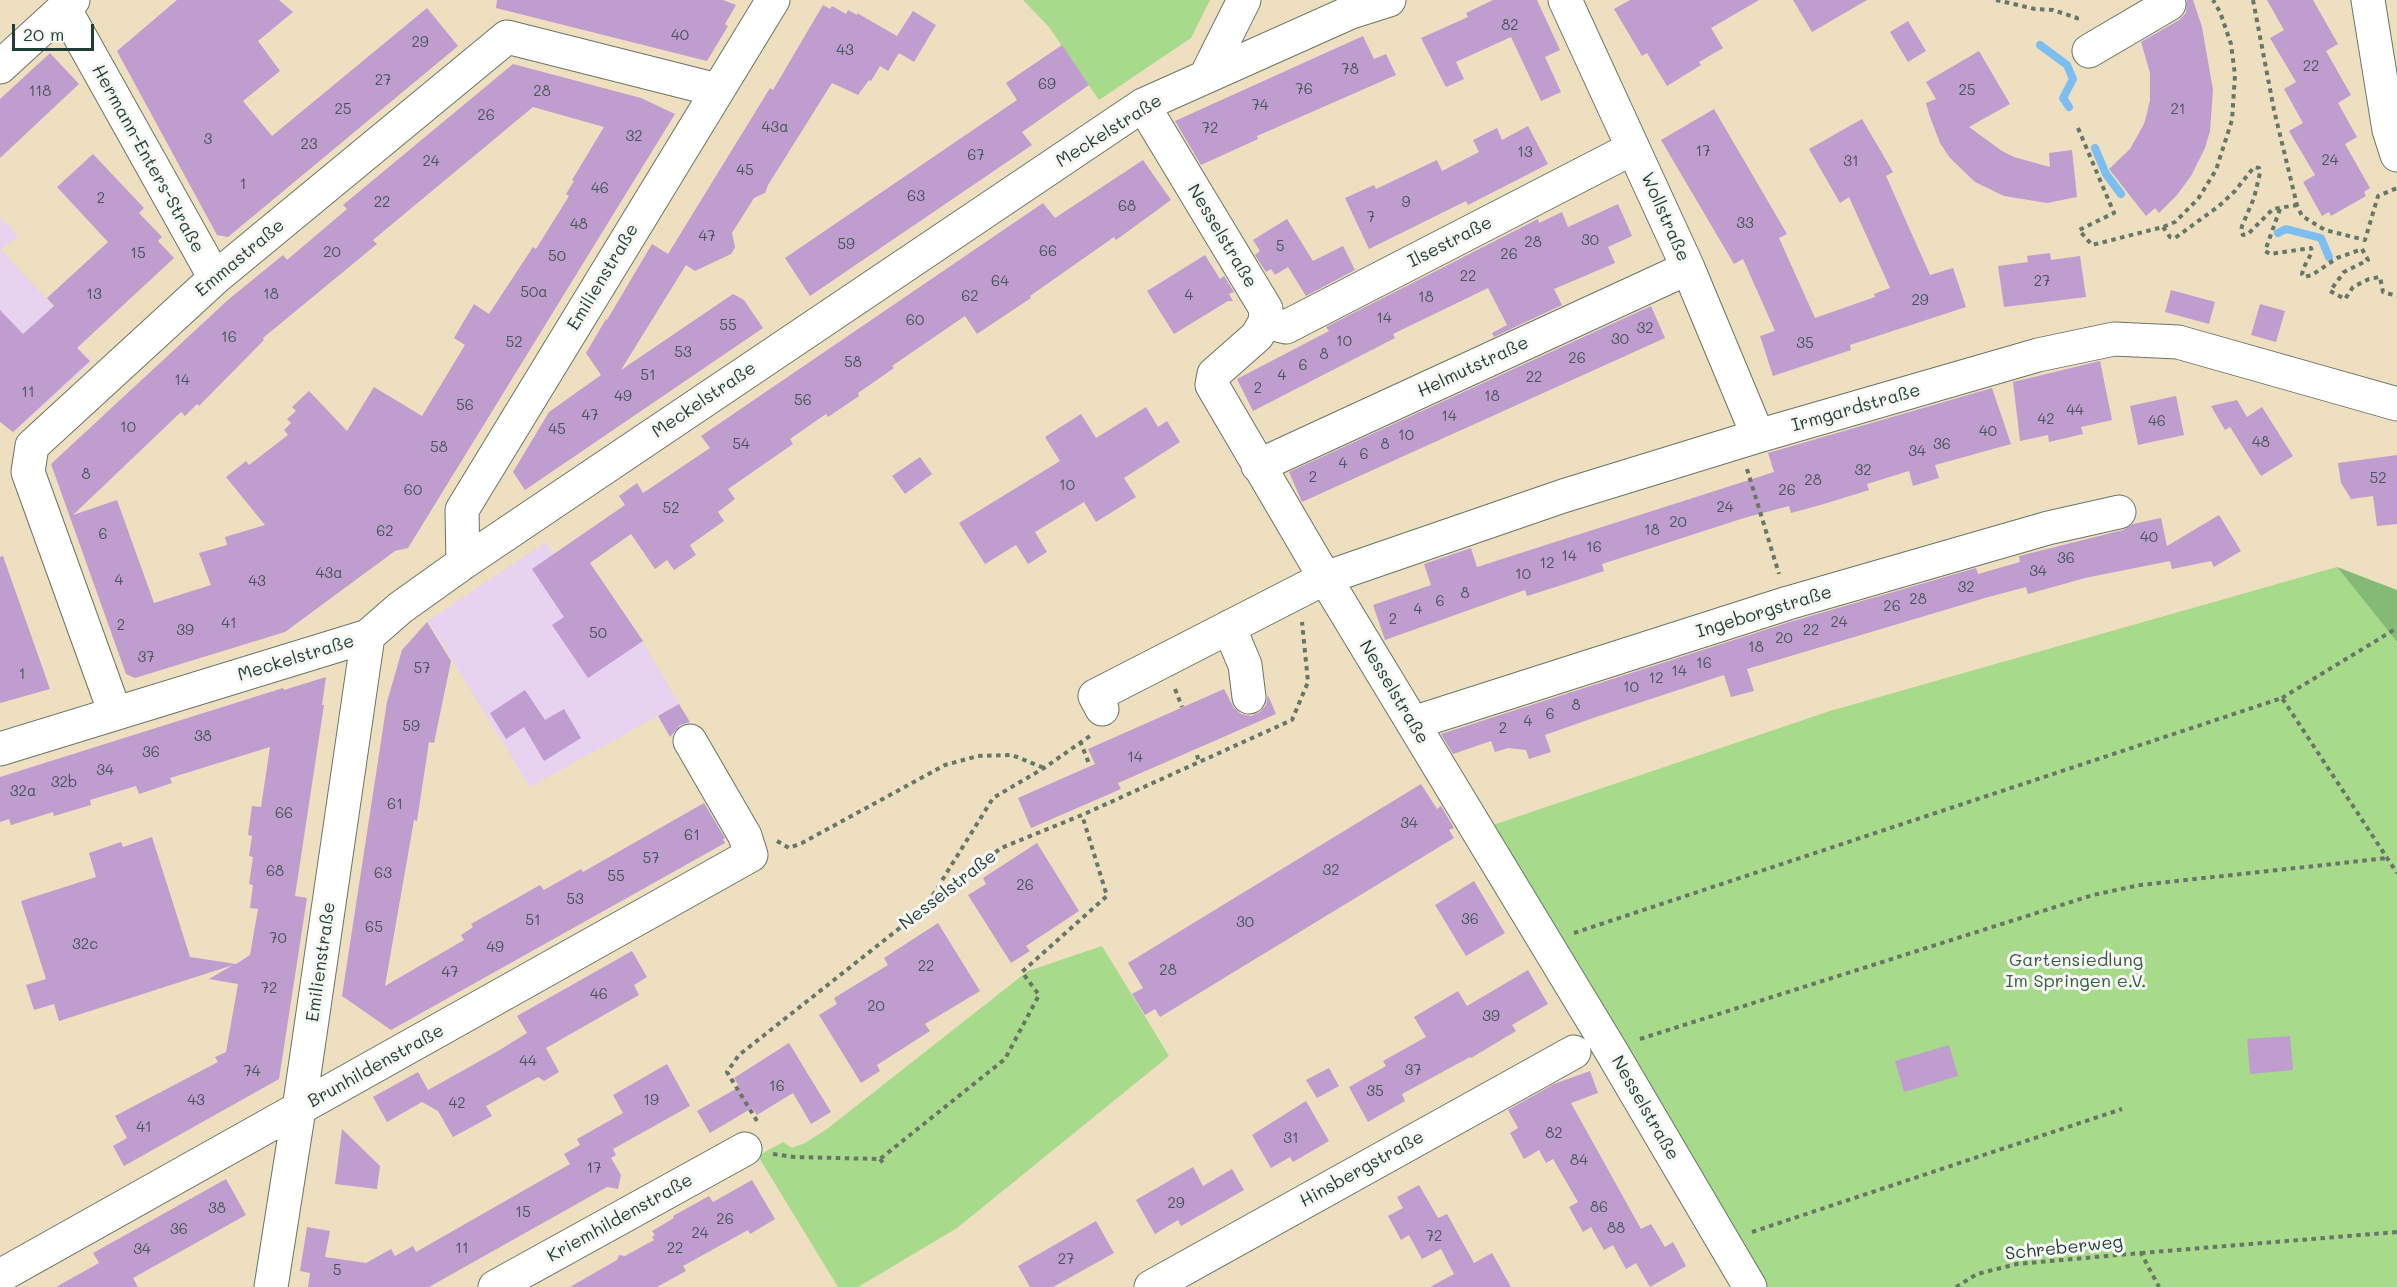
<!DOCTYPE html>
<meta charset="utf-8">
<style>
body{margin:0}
#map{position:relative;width:2397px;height:1287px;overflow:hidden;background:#eddfbf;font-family:Mali,sans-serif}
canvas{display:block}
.scale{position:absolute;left:12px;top:24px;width:82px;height:27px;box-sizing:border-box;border:3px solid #1f3d34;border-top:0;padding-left:8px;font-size:18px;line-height:21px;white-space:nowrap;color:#1f3d34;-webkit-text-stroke:4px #f6f6f2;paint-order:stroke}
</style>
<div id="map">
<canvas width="2397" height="1287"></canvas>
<div class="scale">20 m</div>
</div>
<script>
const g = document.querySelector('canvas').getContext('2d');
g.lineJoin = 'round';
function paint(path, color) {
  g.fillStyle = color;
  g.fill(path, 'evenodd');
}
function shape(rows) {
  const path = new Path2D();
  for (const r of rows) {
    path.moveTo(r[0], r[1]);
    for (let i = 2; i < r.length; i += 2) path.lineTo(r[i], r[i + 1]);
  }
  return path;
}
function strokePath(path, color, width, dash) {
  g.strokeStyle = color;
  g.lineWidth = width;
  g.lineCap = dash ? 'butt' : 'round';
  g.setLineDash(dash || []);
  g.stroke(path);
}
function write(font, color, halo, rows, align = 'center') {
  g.font = font + ' Mali,sans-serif';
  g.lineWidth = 6;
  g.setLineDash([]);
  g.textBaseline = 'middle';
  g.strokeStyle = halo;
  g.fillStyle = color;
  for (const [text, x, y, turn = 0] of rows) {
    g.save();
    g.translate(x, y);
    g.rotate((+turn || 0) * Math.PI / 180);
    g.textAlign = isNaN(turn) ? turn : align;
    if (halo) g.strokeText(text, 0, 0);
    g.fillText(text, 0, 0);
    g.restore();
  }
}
paint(shape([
 [0,217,18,236,1,250,80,335,73,342,91,362,13,433,0,419],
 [546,542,586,601,606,588,643,642,679,704,530,787,428,621]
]), '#e7d2ef');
paint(shape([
 [1023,0,1210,0,1191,38,1099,100,1049,27],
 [2337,567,2397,642,2397,1287,1763,1287,1487,827,1830,711],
 [1102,946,1169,1056,957,1228,858,1287,838,1287,758,1156,783,1142,792,1148,805,1143,827,1129,1028,971]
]), '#a7da8a');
paint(shape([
 [2337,567,2397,590,2397,642]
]), '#85ba76');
strokePath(shape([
 [2040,45,2067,65,2073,79,2063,98,2069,107],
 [2095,148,2106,174,2121,194],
 [2278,233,2286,229,2321,238,2329,257]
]), '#7cbef2', 8);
paint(shape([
 [177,0,279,0,293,12,258,41,280,71,243,101,272,136,427,8,458,46,228,237,217,235,117,51],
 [497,0,723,0,736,5,725,24,728,26,707,61,496,8],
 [1493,0,1537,0,1560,50,1545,57,1561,92,1541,101,1511,37,1456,62,1464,79,1446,87,1421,38,1468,17,1466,13],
 [1630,0,1759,0,1711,28,1723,48,1699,62,1701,65,1667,86,1647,53,1642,56,1614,9],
 [1793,0,1867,0,1812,32],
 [2187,0,2193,0,2202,27,2213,90,2210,131,2205,148,2191,176,2177,195,2159,213,2155,208,2146,216,2109,169,2130,149,2144,124,2147,113,2150,100,2150,73,2141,42,2179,20,2186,13],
 [2267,0,2313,0,2338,44,2326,51,2351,95,2338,103,2357,137,2345,144,2370,188,2364,192,2366,196,2331,216,2329,212,2322,216,2303,182,2315,175,2289,131,2303,123,2284,89,2296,82,2270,38,2284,30],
 [823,5,830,9,832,6,846,14,848,10,857,15,857,13,897,36,913,11,936,25,914,62,899,53,888,71,880,66,871,81,869,80,858,95,832,83,768,185,765,193,754,198,732,233,735,247,733,251,731,254,695,271,686,265,621,370,733,294,744,300,763,328,525,490,513,472,549,412,601,375,586,353,606,319,607,320,652,244,668,254,770,88,773,90],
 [1908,21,1926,51,1908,62,1890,32],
 [1363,36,1374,59,1386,54,1396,75,1257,136,1258,139,1201,165,1175,121],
 [1062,45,1089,85,1022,132,1032,145,810,296,785,258,1017,100,1006,83],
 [1979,51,2010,104,1969,127,2002,151,2014,157,2050,167,2049,153,2072,150,2077,197,2047,203,2004,196,1975,182,1950,158,1940,143,1930,117,1926,103,1936,99,1926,82],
 [50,53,79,84,0,158,0,99],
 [513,64,641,98,675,114,408,548,395,551,285,632,135,678,126,674,51,464,229,299,283,255,287,260,347,209,343,205],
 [533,107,604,127,572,180,574,181,566,194,569,196,536,249,533,247,489,314,474,304,454,338,465,345,422,416,374,387,347,431,309,391,292,407,296,411,287,419,291,423,284,430,288,435,249,465,246,461,226,477,265,525,225,537,227,545,199,553,211,585,154,603,117,500,73,515,181,412,185,416,197,404,199,406,264,340,263,338,377,244,373,240],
 [1714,109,1787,234,1779,238,1815,318,1875,297,1874,294,1890,288,1849,197,1840,203,1809,149,1862,119,1893,172,1886,176,1930,275,1953,268,1966,307,1850,345,1851,350,1773,376,1760,336,1775,331,1743,259,1734,264,1661,140],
 [1528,126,1548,164,1468,205,1466,201,1369,249,1345,198,1374,185,1376,189,1437,160,1442,171,1479,152,1473,140,1497,128,1502,140],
 [93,154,144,208,139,213,162,237,158,241,174,258,77,348,90,361,13,432,0,422,0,310,23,334,54,306,47,298,108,242,57,187],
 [1143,160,1171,200,1116,240,1114,237,1030,296,1031,298,977,334,965,316,892,366,894,368,858,393,859,396,828,417,826,414,790,439,793,444,728,489,735,499,718,512,724,521,690,545,696,555,674,570,667,560,655,569,631,534,590,563,643,641,588,678,552,625,564,617,532,569,625,505,619,496,637,483,643,493,710,448,701,436,1043,203,1055,218],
 [1618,204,1632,236,1608,247,1615,263,1554,289,1562,305,1494,337,1492,333,1507,325,1488,288,1393,334,1395,338,1253,411,1237,379,1329,331,1326,327,1538,219,1539,223,1562,212,1568,227],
 [1287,219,1313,261,1343,246,1355,270,1306,296,1288,267,1275,275,1271,269,1266,272,1255,255,1260,251,1253,240],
 [2050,253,2051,260,2080,256,2086,297,2004,307,1998,266,2028,262,2027,256],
 [1205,255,1220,279,1224,276,1234,292,1229,294,1233,301,1228,301,1174,334,1147,291],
 [2171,290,2215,302,2209,324,2165,312],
 [2260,304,2285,311,2276,342,2251,335],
 [1651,306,1665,338,1302,502,1289,472],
 [2100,361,2112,420,2081,427,2083,434,2049,442,2048,435,2020,441,2013,382],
 [1992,388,2011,444,1935,465,1939,478,1913,486,1909,471,1867,484,1869,490,1824,504,1791,513,1789,506,1744,518,1602,564,1604,571,1562,585,1527,596,1525,590,1385,640,1373,605,1431,585,1424,564,1471,548,1477,567,1774,472,1768,453],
 [2176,396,2184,435,2138,445,2130,406],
 [2237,400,2247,417,2262,407,2293,456,2261,476,2230,427,2238,422,2225,430,2211,406],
 [1146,407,1158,427,1167,421,1180,442,1124,478,1136,497,1096,522,1084,502,1035,532,1047,552,1028,564,1016,545,985,564,959,523,1060,461,1045,437,1081,414,1096,438],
 [2397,455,2397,524,2377,526,2373,496,2351,499,2341,483,2338,463],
 [920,457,932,474,905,494,892,476],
 [2219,515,2241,551,2214,567,2211,561,2172,569,2170,561,2085,578,2028,594,2026,587,1985,598,1747,669,1754,691,1731,697,1724,675,1596,717,1545,735,1551,752,1529,759,1526,750,1508,748,1495,752,1491,741,1453,754,1441,734,1793,621,1976,568,1978,574,2020,562,2019,556,2123,530,2133,524,2161,518,2167,546],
 [3,556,50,689,0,703,0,557],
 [427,622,451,661,434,743,429,742,417,821,414,820,385,986,464,940,461,935,473,927,471,924,540,885,544,890,581,869,583,872,704,803,725,838,723,839,725,843,391,1030,342,996,387,702,402,650],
 [326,677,322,705,324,705,295,896,307,898,279,1079,124,1166,113,1146,127,1138,115,1116,218,1062,215,1057,226,1052,238,984,209,979,233,965,59,1021,54,1004,34,1010,26,985,46,979,21,901,96,877,89,853,121,842,123,847,152,837,190,957,236,964,250,955,258,909,250,908,253,885,249,884,253,857,249,856,252,836,248,835,252,806,261,807,270,747,170,778,172,783,139,794,136,786,90,800,91,805,54,816,53,812,11,825,9,819,0,822,0,777,283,688,284,690],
 [1224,689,1234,708,1241,714,1251,716,1260,712,1266,705,1268,695,1276,714,1118,783,1121,789,1031,828,1018,798,1095,764,1088,749],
 [525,690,545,720,564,709,581,738,544,761,524,727,506,739,490,713],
 [679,704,690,722,680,725,670,737,658,716],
 [1421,784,1437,809,1441,806,1454,828,1449,830,1454,838,1160,1017,1155,1009,1145,1015,1132,994,1143,988,1128,963],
 [1037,843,1079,911,1026,946,1030,951,1011,963,968,895,986,884,983,878],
 [1474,881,1505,933,1466,956,1435,905],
 [938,923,980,991,925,1024,930,1031,877,1065,880,1071,861,1083,819,1015,837,1004,834,998,888,965,884,958],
 [632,951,647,977,634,985,639,995,546,1048,559,1072,544,1081,538,1077,486,1106,492,1116,453,1137,438,1111,422,1102,387,1122,373,1097,418,1072,428,1090,498,1051,527,1033,517,1016],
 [1528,970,1548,1004,1512,1025,1516,1031,1471,1058,1470,1057,1402,1094,1405,1101,1368,1122,1349,1087,1386,1066,1383,1061,1426,1037,1414,1017,1458,991,1467,1006],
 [2290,1036,2293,1070,2250,1074,2247,1039],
 [789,1043,831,1112,811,1124,793,1093,757,1115,752,1108,710,1133,697,1111,739,1087,734,1078],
 [1949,1045,1958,1076,1904,1092,1895,1061],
 [667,1064,690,1106,613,1149,616,1155,611,1158,621,1175,618,1189,607,1187,429,1287,308,1287,310,1273,300,1271,307,1227,330,1231,325,1257,366,1263,391,1249,395,1256,413,1246,416,1252,570,1164,564,1154,580,1145,577,1139,623,1113,613,1095],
 [1329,1068,1339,1086,1317,1098,1306,1080],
 [1590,1071,1598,1093,1571,1103,1641,1229,1651,1224,1665,1247,1673,1242,1686,1266,1650,1287,1636,1263,1626,1269,1613,1245,1604,1250,1591,1227,1583,1232,1569,1207,1578,1202,1553,1159,1546,1163,1539,1150,1524,1159,1510,1133,1518,1128,1508,1110,1554,1084],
 [1306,1101,1329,1141,1293,1162,1290,1157,1271,1168,1252,1135],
 [342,1129,380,1166,377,1189,335,1184],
 [1193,1167,1203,1186,1232,1169,1244,1190,1181,1226,1178,1220,1155,1234,1136,1200],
 [226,1179,246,1215,133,1278,138,1287,56,1287,99,1263,93,1253],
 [752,1180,775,1219,750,1234,748,1230,683,1266,686,1271,657,1287,570,1287,617,1260,619,1255,625,1256,654,1240,652,1237,655,1235,652,1231,674,1218,673,1216,709,1196,713,1202],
 [1419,1185,1438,1218,1447,1214,1474,1263,1492,1253,1511,1287,1430,1287,1454,1274,1441,1249,1422,1259,1409,1235,1401,1240,1388,1216,1403,1208,1397,1197],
 [1096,1221,1114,1253,1053,1287,1030,1287,1018,1266]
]), '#c09dcf');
const minor = shape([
 [1565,0,1688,268,1758,436],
 [2368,0,2389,130,2397,155],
 [64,8,215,278],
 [2089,51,2169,4],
 [0,67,73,0],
 [1206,76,1244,0],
 [1143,105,1266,309,1265,322,1257,336,1214,374,1212,385,1325,578,1610,1049,1750,1287],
 [1265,322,1286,327,1633,148],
 [1258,466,1688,268],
 [463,563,462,510,773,0],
 [1229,627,1245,665,1249,697],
 [1102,709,1095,696,1325,578,1563,496,1758,436,2038,355,2114,339,2178,342,2397,404],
 [115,713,28,472,32,446,215,278,507,37,717,90],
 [1413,723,1788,603,2048,528,2119,512],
 [0,749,368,636,400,608,463,563,1143,105,1351,12,1389,0],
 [0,1276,751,855,745,836,690,741],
 [271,1287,299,1109,368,636],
 [495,1287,745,1149],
 [1151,1287,1574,1052]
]);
strokePath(minor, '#677665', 35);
strokePath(shape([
 [1996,0,2035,9,2053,10,2077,18,2076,23],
 [2253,0,2274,110,2297,205,2302,216,2325,230,2365,240,2378,196,2397,188],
 [2078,128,2114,213,2079,230,2092,245,2163,227,2175,222,2198,199,2216,170,2232,120,2235,75,2231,44,2220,12,2213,0],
 [2280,209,2265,251,2270,254,2311,248,2312,252,2304,267,2302,274,2304,277,2312,275,2337,258,2362,249,2368,260,2344,272,2330,291,2345,299,2353,287,2369,279,2380,277,2383,292,2397,296],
 [2163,227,2170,237,2175,238,2219,206,2235,191,2254,167,2259,168,2260,173,2254,198,2242,226,2241,231,2243,235,2248,234,2273,209,2297,205],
 [1747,469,1779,574],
 [1175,689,1182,707],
 [2282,698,2397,628],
 [1080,741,1090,766],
 [1197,755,1199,762],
 [777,841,789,848,802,843,945,765,978,756,1012,755,1044,768],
 [928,903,993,798,1044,768,1090,736],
 [1574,933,2282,698,2397,873],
 [1640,1039,2093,895,2140,885,2388,858],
 [757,1121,727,1072,739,1055,1001,848,1082,815,1292,720,1308,682,1302,622],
 [773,1154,794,1157,880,1159,1005,1059,1039,995,1022,972,1107,896,1082,815],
 [880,1159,884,1164],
 [1752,1232,2122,1109],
 [2141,1253,2397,1232],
 [1956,1287,1977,1274,2017,1264,2141,1253,2159,1287]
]), '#677665', 4, [4.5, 4.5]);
strokePath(minor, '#fff', 33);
write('15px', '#47555b', null, [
 ["82",1510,25],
 ["40",680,35],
 ["29",420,42],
 ["43",845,50],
 ["22",2311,66],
 ["78",1350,69],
 ["27",383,80],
 ["69",1047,84],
 ["76",1304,89],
 ["25",1967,90],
 ["118",40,91],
 ["28",542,91],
 ["74",1260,105],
 ["25",343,109],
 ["21",2178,109],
 ["26",486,115],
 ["43a",775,127],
 ["72",1210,128],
 ["32",634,136],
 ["3",208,139],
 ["23",309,144],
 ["17",1703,151],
 ["13",1525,152],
 ["67",976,155],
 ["24",2330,160],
 ["24",431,161],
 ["31",1851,161],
 ["45",745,170],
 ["1",243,184],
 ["46",600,188],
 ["63",916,196],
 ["2",101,198],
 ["22",382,202],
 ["9",1406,202],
 ["68",1127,206],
 ["7",1371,217],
 ["33",1745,223],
 ["48",579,224],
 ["47",707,236],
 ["30",1590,240],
 ["28",1533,242],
 ["59",846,244],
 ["5",1280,246],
 ["66",1048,251],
 ["20",332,252],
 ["15",138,253],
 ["26",1509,254],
 ["50",557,256],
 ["22",1468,276],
 ["64",1000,281],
 ["27",2042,281],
 ["50a",534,292],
 ["13",94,294],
 ["18",271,294],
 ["4",1189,295],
 ["62",970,296],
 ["18",1426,297],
 ["29",1920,300],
 ["14",1384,318],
 ["60",915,320],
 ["55",728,325],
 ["32",1645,328],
 ["16",229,337],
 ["30",1620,339],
 ["10",1344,341],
 ["52",514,342],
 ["35",1805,343],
 ["53",683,352],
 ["8",1324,354],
 ["26",1577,358],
 ["58",853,362],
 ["6",1303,365],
 ["51",648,375],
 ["4",1282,375],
 ["22",1534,377],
 ["14",182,380],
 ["2",1258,388],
 ["11",28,392],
 ["49",623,396],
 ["18",1492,396],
 ["56",803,400],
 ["56",465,405],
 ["44",2075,410],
 ["47",590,415],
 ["14",1449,416],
 ["42",2046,419],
 ["46",2157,421],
 ["10",128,427],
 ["45",557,429],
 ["40",1988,431],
 ["10",1406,435],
 ["48",2261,442],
 ["54",741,444],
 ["8",1385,444],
 ["36",1942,444],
 ["58",439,447],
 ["34",1917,451],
 ["6",1364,454],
 ["4",1343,463],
 ["32",1863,470],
 ["8",86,474],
 ["2",1313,477],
 ["52",2378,478],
 ["28",1813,480],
 ["10",1067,485],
 ["60",413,490],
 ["26",1787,490],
 ["24",1725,507],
 ["52",671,508],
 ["20",1678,522],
 ["18",1652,530],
 ["62",385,531],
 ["6",103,534],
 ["40",2149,537],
 ["16",1594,547],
 ["14",1569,556],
 ["36",2066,558],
 ["12",1547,563],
 ["34",2038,571],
 ["43a",329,573],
 ["10",1523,574],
 ["4",119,580],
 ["43",257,581],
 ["32",1966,587],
 ["8",1465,593],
 ["28",1918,599],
 ["6",1440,601],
 ["26",1892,606],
 ["4",1418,609],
 ["2",1393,619],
 ["24",1839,622],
 ["41",229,623],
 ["2",121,625],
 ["39",185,630],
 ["22",1811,630],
 ["50",598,633],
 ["20",1784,638],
 ["18",1756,647],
 ["37",146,657],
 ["16",1704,663],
 ["57",422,668],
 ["14",1679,671],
 ["1",22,674],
 ["12",1656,678],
 ["10",1631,687],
 ["8",1576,705],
 ["6",1550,714],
 ["4",1528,721],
 ["59",411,726],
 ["2",1503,728],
 ["38",203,736],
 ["36",151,752],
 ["14",1135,757],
 ["34",105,770],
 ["32b",64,782],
 ["32a",23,791],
 ["61",395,804],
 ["66",284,813],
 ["34",1409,823],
 ["61",692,835],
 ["57",651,858],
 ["32",1331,870],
 ["68",275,871],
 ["63",383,873],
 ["55",616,876],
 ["26",1025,885],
 ["53",575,899],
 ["36",1470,919],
 ["51",533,920],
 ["30",1245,922],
 ["65",374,927],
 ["70",278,938],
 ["32c",85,944],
 ["49",495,947],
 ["22",926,966],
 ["28",1168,970],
 ["47",450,972],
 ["72",269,988],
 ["46",599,994],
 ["20",876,1006],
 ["39",1491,1016],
 ["44",528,1061],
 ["37",1413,1070],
 ["74",252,1071],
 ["16",777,1086],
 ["35",1375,1091],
 ["43",196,1100],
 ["19",651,1100],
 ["42",457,1103],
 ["41",144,1127],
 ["82",1554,1133],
 ["31",1291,1138],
 ["84",1579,1160],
 ["17",594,1168],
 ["29",1176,1203],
 ["86",1599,1207],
 ["38",217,1208],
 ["15",523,1212],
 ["26",725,1219],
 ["88",1616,1228],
 ["36",179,1229],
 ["24",700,1233],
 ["72",1434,1236],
 ["11",462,1248],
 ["22",675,1248],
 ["34",142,1249],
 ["27",1066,1259],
 ["5",337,1270]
]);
write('18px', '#1f3d34', '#f6f6f2', [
 ["Meckelstraße",1109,131,-32],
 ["Hermann-Enters-Straße",148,159,61],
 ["Wollstraße",1665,217,66],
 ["Nesselstraße",1222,236,59],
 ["Ilsestraße",1450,242,-27],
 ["Emmastraße",240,258,-40],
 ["Emilienstraße",603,277,-59],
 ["Helmutstraße",1473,367,-25],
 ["Meckelstraße",704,400,-34],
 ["Irmgardstraße",1856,408,-16],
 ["Ingeborgstraße",1764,612,-17],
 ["Meckelstraße",296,658,-17],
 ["Nesselstraße",1394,692,59],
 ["Nesselstraße",948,890,-38],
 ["Emilienstraße",321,962,-82],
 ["Brunhildenstraße",376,1066,-29],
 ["Nesselstraße",1645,1108,60],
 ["Hinsbergstraße",1362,1169,-29],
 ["Kriemhildenstraße",620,1218,-29],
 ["Schreberweg",2064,1248,-6]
]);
write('18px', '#3a5c45', '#f6f6f2', [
 ["Gartensiedlung",2076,960],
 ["Im Springen e.V.",2076,981]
]);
</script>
